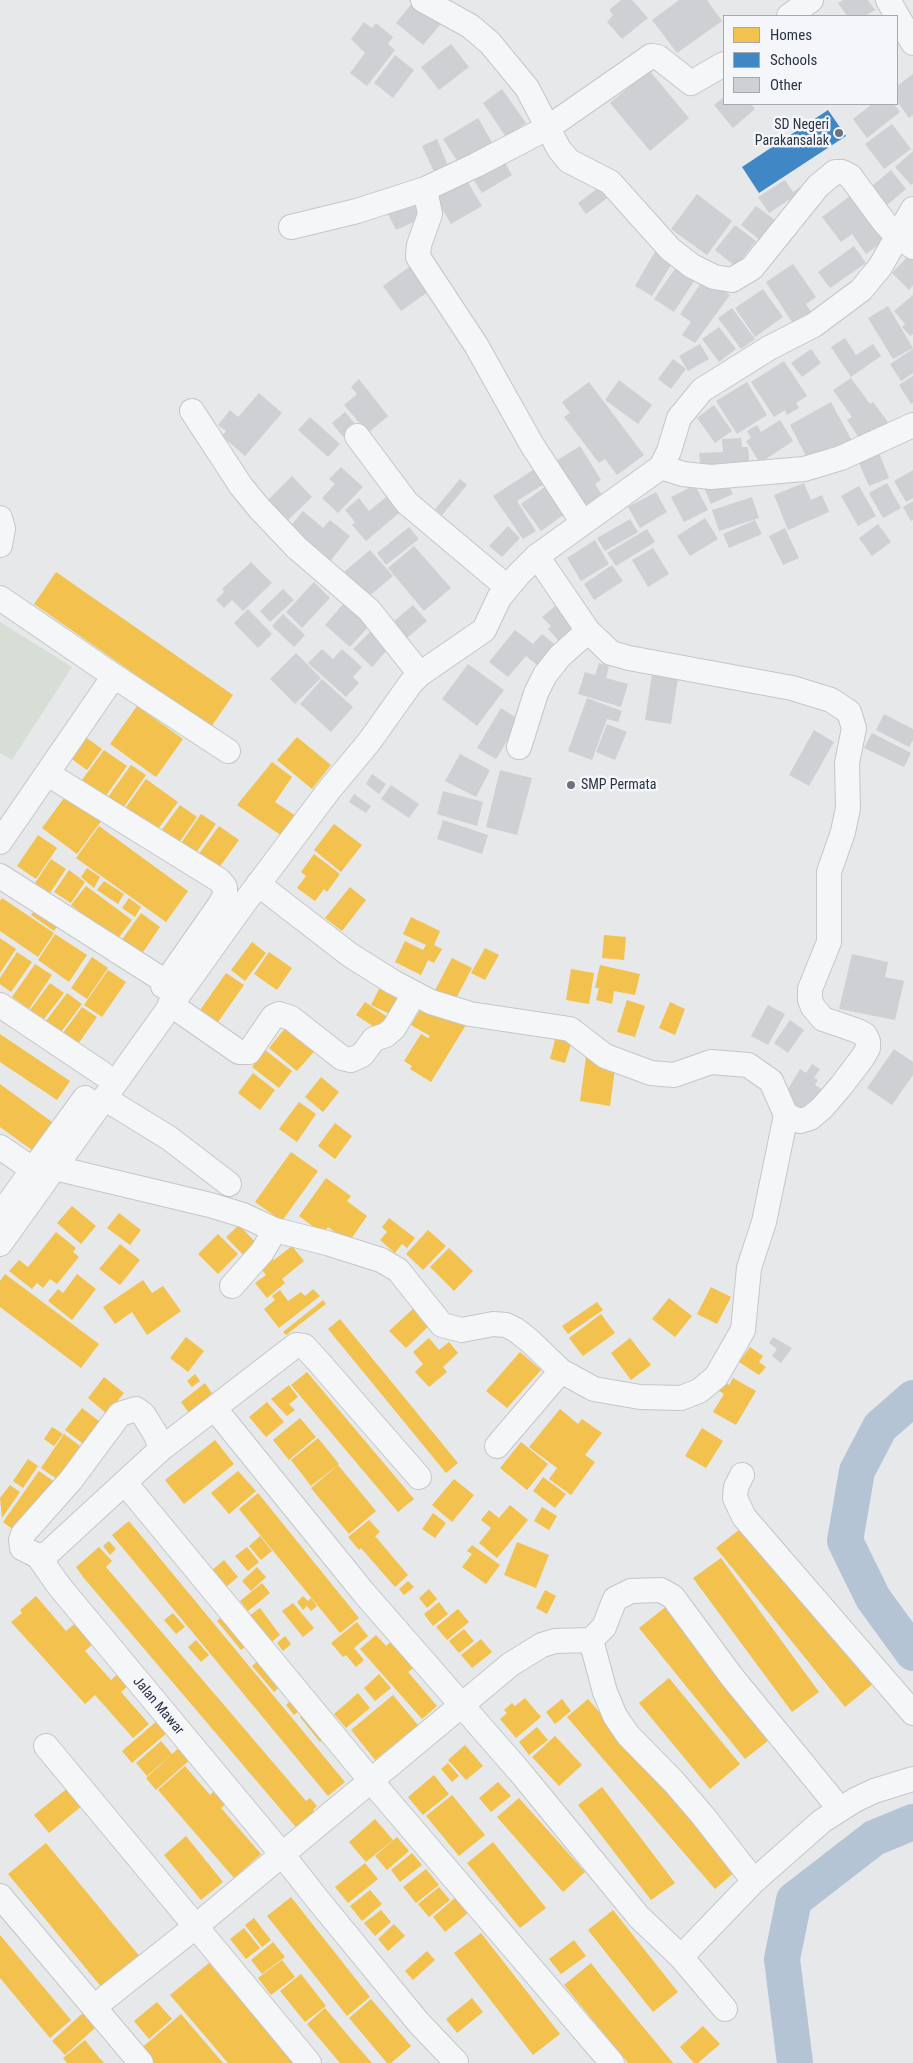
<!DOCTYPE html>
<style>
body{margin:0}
#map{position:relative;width:913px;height:2063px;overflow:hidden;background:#e6e8ea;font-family:"Roboto Condensed",sans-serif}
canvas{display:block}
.legend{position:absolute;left:723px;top:15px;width:175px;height:90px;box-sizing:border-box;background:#f4f6f9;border:1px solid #a4a8b1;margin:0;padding:6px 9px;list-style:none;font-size:15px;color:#2b3445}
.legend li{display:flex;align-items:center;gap:10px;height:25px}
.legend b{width:25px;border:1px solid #a4a8b1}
</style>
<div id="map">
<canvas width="913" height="2063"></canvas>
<ul class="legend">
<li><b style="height:14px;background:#f2c14e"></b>Homes</li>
<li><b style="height:14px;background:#3f88c5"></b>Schools</li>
<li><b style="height:14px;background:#ced0d3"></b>Other</li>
</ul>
</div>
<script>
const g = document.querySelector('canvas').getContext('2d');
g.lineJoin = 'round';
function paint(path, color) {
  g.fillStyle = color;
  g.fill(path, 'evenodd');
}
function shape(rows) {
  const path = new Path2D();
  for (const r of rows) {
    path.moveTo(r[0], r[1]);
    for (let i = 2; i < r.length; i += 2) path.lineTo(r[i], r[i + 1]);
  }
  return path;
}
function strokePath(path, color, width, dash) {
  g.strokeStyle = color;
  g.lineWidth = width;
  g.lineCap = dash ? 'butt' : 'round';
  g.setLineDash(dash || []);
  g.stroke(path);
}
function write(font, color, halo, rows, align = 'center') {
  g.font = font + ' "Roboto Condensed",sans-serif';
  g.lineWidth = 5;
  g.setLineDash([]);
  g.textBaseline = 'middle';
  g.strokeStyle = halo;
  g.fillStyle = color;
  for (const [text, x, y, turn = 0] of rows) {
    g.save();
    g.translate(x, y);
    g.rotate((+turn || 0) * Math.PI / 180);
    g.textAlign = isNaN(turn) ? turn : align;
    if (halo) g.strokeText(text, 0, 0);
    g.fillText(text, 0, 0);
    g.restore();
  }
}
paint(shape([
 [0,622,72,667,12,760,0,753]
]), '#d6ded6');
paint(shape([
 [56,572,233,695,211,727,34,604],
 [137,706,183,739,156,777,110,744],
 [84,736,102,749,87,770,69,757],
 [297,737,331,765,312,789,277,760],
 [104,750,127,766,105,797,82,780],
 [272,762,292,777,275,802,296,816,282,836,237,805],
 [131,765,146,775,121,811,106,800],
 [146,779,178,802,158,829,126,807],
 [67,794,102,820,77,854,42,828],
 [180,805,197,817,178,844,161,831],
 [201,814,216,824,194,856,179,846],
 [334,824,362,845,341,872,314,850],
 [99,826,188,891,166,922,76,858],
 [219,826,239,840,216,872,196,858],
 [38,835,57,848,36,879,17,866],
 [314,854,340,874,327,892,324,889,315,901,297,888,306,876,301,872],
 [51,859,66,869,50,893,35,883],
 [87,868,100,877,94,888,81,877],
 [69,870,85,882,71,903,54,892],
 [104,881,124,894,118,904,97,890],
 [86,886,132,920,117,940,71,905],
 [350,887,366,900,342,931,325,918],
 [2,898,54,933,38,957,0,931,0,901],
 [129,898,141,907,135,917,122,908],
 [38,905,61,921,54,931,31,915],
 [141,913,160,927,141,955,121,941],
 [411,917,440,931,434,945,442,949,434,963,428,960,421,975,395,962,405,941,423,950,426,945,403,934],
 [55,934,87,955,69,982,38,960],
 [604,935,626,937,624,960,602,958],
 [0,938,16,949,0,973],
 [252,942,266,953,245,981,231,970],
 [485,948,499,955,485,980,471,973],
 [17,952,32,962,11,992,0,984,0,978],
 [269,952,292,968,277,990,254,974],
 [92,957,108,968,87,999,71,988],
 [452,958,472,968,453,1004,433,994],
 [35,964,52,975,29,1009,12,997],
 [600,965,640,974,635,995,614,991,612,1004,596,1000,599,988,595,988],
 [571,969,594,973,589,1004,566,1000],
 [108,970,126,982,102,1017,84,1005],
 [226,973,244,985,216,1025,198,1013],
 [50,983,64,993,44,1019,30,1010],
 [381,985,408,999,398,1018,371,1005],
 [67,993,82,1004,61,1032,46,1021],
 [627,1000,645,1006,635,1037,617,1032],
 [365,1002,389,1018,380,1031,356,1015],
 [670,1002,685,1009,675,1035,659,1028],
 [82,1007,97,1017,78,1044,63,1033],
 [422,1007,441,1018,445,1011,466,1025,431,1082,410,1069,412,1066,404,1061,421,1034,428,1038,430,1036,411,1025],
 [287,1026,320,1045,297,1071,269,1048],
 [0,1034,70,1081,57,1100,0,1062],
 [556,1036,572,1041,565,1063,550,1059],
 [265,1050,292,1071,279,1088,252,1067],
 [586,1057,616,1061,610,1106,580,1101],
 [253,1073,275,1090,260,1110,238,1093],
 [321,1077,339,1092,323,1112,305,1097],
 [0,1084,52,1122,32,1150,0,1127],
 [299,1102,316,1114,297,1142,279,1129],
 [335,1123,352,1136,335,1159,318,1146],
 [291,1152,318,1171,282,1221,255,1202],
 [326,1178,351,1196,347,1201,367,1216,349,1242,328,1227,323,1234,299,1216],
 [72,1206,96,1226,81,1244,57,1223],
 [119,1213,141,1230,130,1245,107,1228],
 [389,1218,415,1238,407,1248,402,1244,395,1253,380,1240,387,1232,382,1227],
 [239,1225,260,1247,247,1259,226,1237],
 [428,1230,446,1246,423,1270,406,1254],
 [56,1232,76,1248,73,1252,79,1257,57,1284,50,1279,43,1288,37,1283,32,1289,9,1271,19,1260,28,1267],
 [218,1234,238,1254,218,1274,198,1254],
 [120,1244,140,1260,120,1285,99,1269],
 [292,1246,304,1261,282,1279,285,1283,267,1298,255,1283,266,1275,257,1264,269,1254,274,1260],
 [449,1248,473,1271,454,1291,430,1267],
 [5,1274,99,1344,81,1368,0,1307,0,1281],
 [77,1274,96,1289,72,1320,48,1301,58,1289,63,1293],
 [143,1280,152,1293,163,1286,181,1311,147,1335,132,1312,115,1324,103,1307],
 [711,1287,731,1297,717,1324,697,1314],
 [313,1289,320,1296,279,1328,264,1309,275,1300,272,1296,280,1290,288,1301,301,1292,305,1296],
 [669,1298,692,1316,675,1337,652,1319],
 [323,1300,326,1304,286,1335,283,1332],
 [597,1302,603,1310,568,1334,562,1326],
 [415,1307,431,1324,406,1348,389,1331],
 [601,1314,615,1333,583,1356,569,1338],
 [340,1319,458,1463,446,1473,328,1329],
 [186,1337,204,1351,188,1372,170,1358],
 [429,1338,439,1350,449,1342,458,1353,443,1367,447,1372,429,1387,415,1372,423,1364,413,1352],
 [630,1338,651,1365,631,1380,611,1353],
 [750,1347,763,1356,759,1362,766,1367,759,1375,739,1362],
 [520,1352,541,1370,507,1408,486,1391],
 [307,1372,414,1499,398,1512,291,1385],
 [195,1374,200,1381,192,1387,187,1381],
 [104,1377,124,1393,107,1414,88,1398],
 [733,1378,756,1391,736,1425,713,1412,724,1394,718,1390,723,1382,729,1385],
 [205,1383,216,1399,192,1417,181,1402],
 [289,1385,298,1397,289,1404,295,1410,287,1416,271,1399],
 [267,1402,284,1422,266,1437,249,1417],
 [82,1408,103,1424,86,1446,65,1430],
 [560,1409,578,1424,582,1419,602,1433,585,1455,595,1462,571,1495,549,1479,557,1468,529,1447],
 [300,1418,316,1437,289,1460,273,1440],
 [52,1427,63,1434,54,1446,44,1439],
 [702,1428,723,1441,706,1468,685,1456],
 [64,1434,80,1446,66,1466,74,1472,57,1479,41,1468],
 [318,1438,339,1464,311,1486,291,1460],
 [215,1440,234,1464,184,1504,165,1480],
 [521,1442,548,1464,527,1490,500,1468],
 [28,1459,38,1466,23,1488,13,1481],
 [338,1465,376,1511,349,1534,311,1488],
 [39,1471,56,1483,19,1534,3,1522],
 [238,1471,256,1491,229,1514,211,1493],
 [543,1477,566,1494,555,1508,533,1491],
 [454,1479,474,1495,452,1522,432,1505],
 [10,1485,20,1492,2,1518,0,1498],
 [258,1493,359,1618,340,1633,239,1509],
 [510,1505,528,1520,497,1558,479,1543,491,1528,481,1520,489,1510,499,1518],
 [542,1507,557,1516,549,1530,534,1521],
 [433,1513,446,1523,435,1538,422,1529],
 [369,1520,380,1532,375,1536,408,1575,395,1587,361,1548,359,1550,348,1537],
 [129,1521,345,1782,328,1796,112,1535],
 [745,1525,874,1683,845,1707,716,1548],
 [260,1536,272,1551,261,1560,249,1546],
 [109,1541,116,1549,110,1555,103,1546],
 [517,1542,549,1555,536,1588,504,1575],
 [472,1545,500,1565,486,1584,462,1567,472,1554,467,1551],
 [99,1547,112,1561,106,1567,306,1801,310,1798,317,1806,313,1810,319,1817,300,1832,83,1577,76,1567],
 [247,1547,259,1562,248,1571,235,1556],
 [721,1558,819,1692,792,1712,693,1578],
 [224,1560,238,1577,226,1587,212,1570],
 [257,1567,266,1577,251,1591,242,1581],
 [408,1581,414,1587,404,1595,399,1589],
 [262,1583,270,1593,248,1611,240,1601],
 [429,1589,437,1599,427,1608,419,1598],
 [545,1590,556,1596,547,1614,536,1608],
 [36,1596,66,1631,79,1620,97,1640,85,1651,111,1680,121,1671,131,1683,121,1692,149,1724,133,1738,95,1695,85,1704,11,1622,22,1613,20,1610],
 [303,1596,308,1601,311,1598,317,1606,311,1611,307,1606,303,1610,297,1602],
 [439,1602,448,1614,433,1626,424,1614],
 [293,1603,314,1628,303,1637,282,1611],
 [668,1605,774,1736,745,1759,639,1628],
 [260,1608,280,1635,270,1643,249,1616],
 [458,1609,469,1622,447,1640,436,1627],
 [173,1613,185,1627,176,1634,164,1620],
 [224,1615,248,1644,241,1650,217,1621],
 [357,1622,368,1636,354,1648,364,1660,356,1667,346,1655,343,1657,331,1643],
 [464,1629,474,1641,459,1653,449,1641],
 [376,1635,386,1646,393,1640,416,1666,408,1672,437,1706,422,1719,360,1649],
 [285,1636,291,1644,283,1651,277,1643],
 [481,1639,492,1652,472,1668,461,1655],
 [196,1640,209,1655,201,1662,188,1647],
 [260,1659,282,1685,274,1692,252,1666],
 [379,1674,391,1688,375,1701,364,1688],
 [669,1678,740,1764,710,1789,639,1703],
 [358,1693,370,1708,346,1728,334,1714],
 [393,1695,418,1725,375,1760,351,1730],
 [295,1697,303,1708,294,1715,286,1705],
 [525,1698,541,1717,516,1738,500,1719,507,1713,504,1710,512,1703,515,1706],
 [562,1699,571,1711,555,1724,546,1712],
 [588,1699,736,1871,715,1889,567,1717],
 [310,1709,330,1734,320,1742,300,1717],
 [158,1720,168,1732,132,1763,122,1751],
 [537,1727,548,1740,529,1755,519,1742],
 [555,1736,582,1765,559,1786,532,1757],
 [161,1741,172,1754,147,1776,136,1763],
 [182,1745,193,1757,156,1790,146,1778],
 [465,1745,483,1766,466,1780,448,1760],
 [448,1763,459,1776,452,1782,441,1769],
 [185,1766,210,1795,216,1789,228,1802,221,1808,261,1854,234,1878,158,1790],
 [434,1775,449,1794,423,1815,408,1797],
 [498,1782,511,1796,491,1812,479,1798],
 [69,1787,83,1805,49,1833,34,1815],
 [602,1787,675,1883,651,1900,578,1805],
 [452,1795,485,1835,459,1856,426,1816],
 [519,1798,585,1872,563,1892,497,1817],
 [375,1819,393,1840,366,1862,349,1842],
 [186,1836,223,1882,201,1900,164,1855],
 [397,1837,409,1851,387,1870,375,1856],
 [493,1842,546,1908,520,1928,467,1863],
 [46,1843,146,1964,108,1995,8,1874],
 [412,1853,422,1865,400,1882,391,1870],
 [365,1863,378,1879,348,1903,335,1887],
 [426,1869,439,1885,416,1903,403,1887],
 [439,1887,450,1900,429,1917,418,1904],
 [370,1890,382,1904,362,1921,350,1906],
 [291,1897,370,1997,347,2016,267,1916],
 [455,1898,468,1913,445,1932,433,1917],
 [381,1910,391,1922,375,1936,364,1923],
 [613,1910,678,1992,653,2012,588,1930],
 [254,1918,271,1940,262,1947,245,1925],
 [394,1924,405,1936,388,1951,378,1939],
 [244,1928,260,1948,246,1959,230,1939],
 [481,1933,560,2034,533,2055,454,1953],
 [0,1935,71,2020,50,2038,0,1978],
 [574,1940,586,1956,561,1974,549,1959],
 [273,1942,285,1957,262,1974,251,1960],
 [427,1951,435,1960,413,1980,405,1971],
 [282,1960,295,1977,271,1995,258,1978],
 [209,1963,294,2063,228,2063,170,1995],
 [591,1963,601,1976,673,2063,628,2063,614,2046,564,1985],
 [301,1974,326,2006,305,2022,280,1991],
 [472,1998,483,2012,457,2033,446,2019],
 [371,1999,411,2046,391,2063,387,2063,349,2018],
 [157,2002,172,2019,149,2039,134,2021],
 [325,2008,351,2039,372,2063,340,2063,307,2024],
 [84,2012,96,2027,65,2055,52,2041],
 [181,2014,223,2063,148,2063,138,2051],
 [703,2026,720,2044,698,2063,694,2063,680,2047],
 [85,2040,97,2055,104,2063,67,2063,63,2058]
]), '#f2c14e');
paint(shape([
 [828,110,846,136,759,193,742,167]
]), '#3f88c5');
strokePath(shape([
 [913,1398,880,1427,857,1471,845,1541,873,1598,913,1653],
 [795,2063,782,1959,794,1900,874,1838,913,1822]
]), '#b4c4d5', 36);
paint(shape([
 [621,0,632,0,648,18,622,39,607,22,613,15,609,10],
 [679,0,707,0,722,21,677,53,652,20],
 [843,0,868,0,875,10,865,16,847,16,838,3],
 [413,2,441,24,423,45,396,23],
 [364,22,372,28,376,23,393,37,388,44,395,50,367,86,350,73,365,53,351,39],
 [451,44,469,67,439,90,421,67],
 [395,55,414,70,393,98,374,83],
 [649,70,689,118,650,151,610,103],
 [913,74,913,115,909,118,897,101,897,86],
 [502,89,526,123,506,137,483,103],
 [724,97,724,104,751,104,755,109,733,128,714,105],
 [872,104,894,104,900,112,867,138,853,119],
 [478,118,493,144,459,164,443,139],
 [892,124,911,149,884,169,865,144],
 [437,139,449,168,435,174,422,146],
 [913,151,913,183,911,185,895,167],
 [502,158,512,175,482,193,472,177],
 [891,170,906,189,887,205,872,186],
 [466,179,482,206,451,224,435,197],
 [785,180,793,192,803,185,809,193,795,203,792,198,769,213,758,197],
 [606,182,614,193,586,214,578,203],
 [858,190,869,221,884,241,866,254,852,234,841,242,822,217],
 [697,194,732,221,707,255,671,229],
 [415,197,425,217,396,230,386,210],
 [756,206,775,220,760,240,741,225],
 [735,225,756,241,736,267,715,250],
 [854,246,866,263,830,288,818,272],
 [656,250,674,260,652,296,635,286],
 [913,251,913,285,909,290,892,273],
 [416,262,435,287,401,311,383,286],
 [679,263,698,275,674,312,654,299],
 [793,264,816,297,806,304,812,313,794,325,766,282],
 [705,277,730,295,695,343,682,335,691,322,680,314],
 [763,289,783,317,755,337,735,308],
 [913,295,913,334,910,336,902,327,905,324,894,311],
 [888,306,913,348,893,359,868,318],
 [732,308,755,339,741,349,718,318],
 [719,327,736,349,719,362,702,339],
 [845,338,856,355,873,344,881,356,851,377,831,347],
 [700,344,709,359,688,371,679,356],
 [811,349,821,363,802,377,791,363],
 [913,349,913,373,901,381,890,364],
 [673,359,686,369,671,389,658,379],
 [784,361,807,396,796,403,799,408,787,415,785,410,774,417,751,382],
 [913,376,913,403,911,404,899,385],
 [851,378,870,404,873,402,888,422,884,425,886,428,861,441,847,420,852,417,833,390],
 [359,379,388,416,368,433,344,405,357,394,351,387],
 [619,380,652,405,638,424,605,400],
 [589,382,644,455,617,475,605,459,599,463,564,417,570,413,562,402],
 [747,382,767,415,737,434,716,401],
 [259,393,282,413,245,456,222,436,226,431,218,425,230,410,238,417],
 [831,402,852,441,829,453,827,450,808,460,790,425],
 [714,405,732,431,715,443,697,418],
 [345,412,357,426,343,437,332,423],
 [310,417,340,444,328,457,298,430],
 [780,420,793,441,760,463,746,441,751,438,747,431,757,425,761,432],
 [741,438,742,447,748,447,750,470,701,473,699,453,723,452,722,439],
 [580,446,601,480,595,484,602,495,585,506,556,461],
 [879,453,889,478,869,486,858,461],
 [341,467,363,487,338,513,322,498,335,484,329,479],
 [536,468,546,483,517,501,536,531,523,539,493,496],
 [913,470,913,498,906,502,894,481],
 [292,476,312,497,285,523,265,503],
 [725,478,733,494,711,504,704,488],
 [460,479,467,485,442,515,435,509],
 [804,483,811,500,822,495,829,512,788,530,774,495],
 [887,483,901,508,883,518,869,493],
 [549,484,569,511,541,531,521,504],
 [695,485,708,510,684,522,671,497],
 [859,486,876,516,858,526,841,496],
 [656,492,667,512,640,528,628,507],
 [386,497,399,513,366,541,352,525,355,522,345,510,359,498,369,511],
 [752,497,759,518,719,531,712,510],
 [913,501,913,520,911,521,903,507],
 [303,511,323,528,330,520,350,536,328,564,288,529],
 [705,518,718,539,690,556,677,536],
 [630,519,638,532,605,551,597,538],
 [755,520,762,534,729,548,723,534],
 [878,524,891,542,872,556,859,538],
 [508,526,520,538,502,557,489,546],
 [409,527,419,539,386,565,377,553],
 [785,528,799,558,783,565,769,536],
 [647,529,655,542,616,566,607,553],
 [595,540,609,564,581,581,567,558],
 [414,546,451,588,424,611,388,568],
 [653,548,669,574,648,587,632,560],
 [370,550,393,576,367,598,344,572],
 [251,562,272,583,243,611,232,600,224,608,216,600,224,592,222,589],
 [612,565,623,581,594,600,584,584],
 [314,582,330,598,302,628,286,612],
 [283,589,294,600,270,622,260,611],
 [344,603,369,626,350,647,325,625],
 [413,605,427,621,407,638,393,622],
 [555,606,564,615,583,628,563,646,548,629,551,626,542,617],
 [248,609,272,634,258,648,234,623],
 [283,614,305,635,294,647,272,626],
 [515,630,533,644,542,634,560,649,543,670,526,656,508,677,489,662],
 [371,631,389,648,372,667,353,649],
 [322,649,333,659,342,649,362,667,353,677,359,683,346,697,308,663],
 [296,653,321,678,295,704,270,679],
 [599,663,609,666,606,678,628,684,621,707,578,694,585,672,595,675],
 [468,664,504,690,477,726,442,699],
 [652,674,678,678,671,724,645,720],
 [322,679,353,707,331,732,300,704],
 [587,698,622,711,618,722,607,719,592,760,568,751],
 [501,708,520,720,496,759,477,748],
 [884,714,913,729,913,740,909,747,876,730],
 [607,724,627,732,615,760,596,752],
 [814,730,834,742,809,786,789,775],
 [872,733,911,753,904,767,864,748],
 [460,754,490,770,476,797,445,781],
 [500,770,532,778,517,835,486,827],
 [372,774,386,784,379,794,366,784],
 [391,785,419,804,409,818,381,799],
 [443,791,483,802,477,826,437,814],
 [354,794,371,806,366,813,349,802],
 [443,820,488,835,482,854,437,839],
 [852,954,888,962,885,977,904,981,895,1020,839,1009],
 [768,1005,785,1014,768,1045,751,1036],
 [790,1020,804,1030,788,1053,774,1043],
 [894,1049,913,1062,913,1075,892,1105,867,1088],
 [812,1064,820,1069,814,1078,818,1080,815,1085,825,1091,813,1111,804,1105,802,1109,783,1097,800,1069,806,1073],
 [773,1337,792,1348,781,1363,772,1356,777,1349,769,1343]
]), '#ced0d3');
const street = shape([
 [423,0,470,26,490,43,527,88,559,149,569,161,610,182,670,249,692,266,714,277,732,280,752,268,818,186,835,172,842,172,850,176,884,222,896,235,913,247],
 [888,0,913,43],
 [789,16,811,0],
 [425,189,430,214,419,245,418,257,476,345,532,445,583,523],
 [291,227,357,211,425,189,476,165,549,127,651,56,658,57,691,83,724,64],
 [192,411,241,486,259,508,297,548,369,610,420,674],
 [357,436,407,503,507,587],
 [661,467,683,474,711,477,804,469,841,458,913,425],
 [0,518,3,529,0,545],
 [0,598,114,676,228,751],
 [519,747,536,693,545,675,560,656,588,631],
 [48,774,219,880,225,887,225,895,221,903,163,986],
 [0,842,114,676],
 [0,876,166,982],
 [258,884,350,955,393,982,431,1002,470,1014,570,1029,605,1056,651,1073,674,1075,711,1062,748,1065,771,1081,786,1115,800,1121,810,1118,822,1108,841,1086,863,1057,868,1048,868,1041,865,1035,858,1031,823,1019,813,1007,810,1000,810,989,829,942,829,872,843,832,848,808,847,763,854,728,849,712,831,700,792,688,629,658,611,653,588,631,537,556],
 [170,1004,239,1052,249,1052,273,1017,279,1014,291,1018,342,1058,351,1060,362,1055,374,1039,386,1035,394,1028,414,994],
 [0,1005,103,1074],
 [104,1098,169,1138,229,1184],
 [0,1147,32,1169],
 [55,1168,210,1205,243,1215,275,1230,327,1243,381,1260,398,1270,442,1325,462,1330,493,1324,506,1325,516,1330,530,1341,561,1371,594,1389,640,1397,681,1398,699,1391,716,1377,743,1330,749,1268,764,1222,786,1115],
 [0,1215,85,1098],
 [0,1244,242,906,329,790,369,742,411,683,420,674,484,630,499,598,518,575,537,556,661,467,669,451,679,418,702,390,769,348,814,325,861,290,880,267,913,209],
 [232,1286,262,1252,275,1230],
 [215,1409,364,1593,520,1772,639,1917,681,1957,725,2009],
 [497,1446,561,1371],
 [161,1449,155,1433,143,1414,136,1409,120,1414,71,1480,23,1534,21,1540,22,1548,38,1556,47,1554,161,1449,296,1345,304,1346,317,1360,419,1477],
 [742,1475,736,1487,735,1498,744,1517,913,1713],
 [125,1483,372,1782,612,2063],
 [38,1556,59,1586,281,1853,318,1900,418,2022,456,2062],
 [591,1640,605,1692,615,1716,628,1735,674,1782,704,1817,754,1881],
 [46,1746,309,2063],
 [0,1896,141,2063],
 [681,1957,754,1881,822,1821,855,1800,874,1791,913,1779],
 [94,2007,195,1927,511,1664,542,1645,555,1641,591,1640,604,1627,615,1599,631,1591,661,1590,673,1597,732,1677,839,1808]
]);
strokePath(street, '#c4c6c8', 26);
strokePath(street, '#f5f6f7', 24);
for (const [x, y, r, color] of [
 [839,133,5,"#6c737f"],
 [571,785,5,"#6c737f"]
]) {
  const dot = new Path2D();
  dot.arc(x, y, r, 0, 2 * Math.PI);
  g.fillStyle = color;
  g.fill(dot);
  strokePath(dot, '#f4f6f9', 2);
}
write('14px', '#2b3445', '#f4f6f9', [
 ["SD Negeri",829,125],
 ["Parakansalak",829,141],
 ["SMP Permata",581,785,"left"]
], 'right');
write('14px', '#2b3445', '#f4f6f9', [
 ["Jalan Mawar",158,1706,50]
]);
</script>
